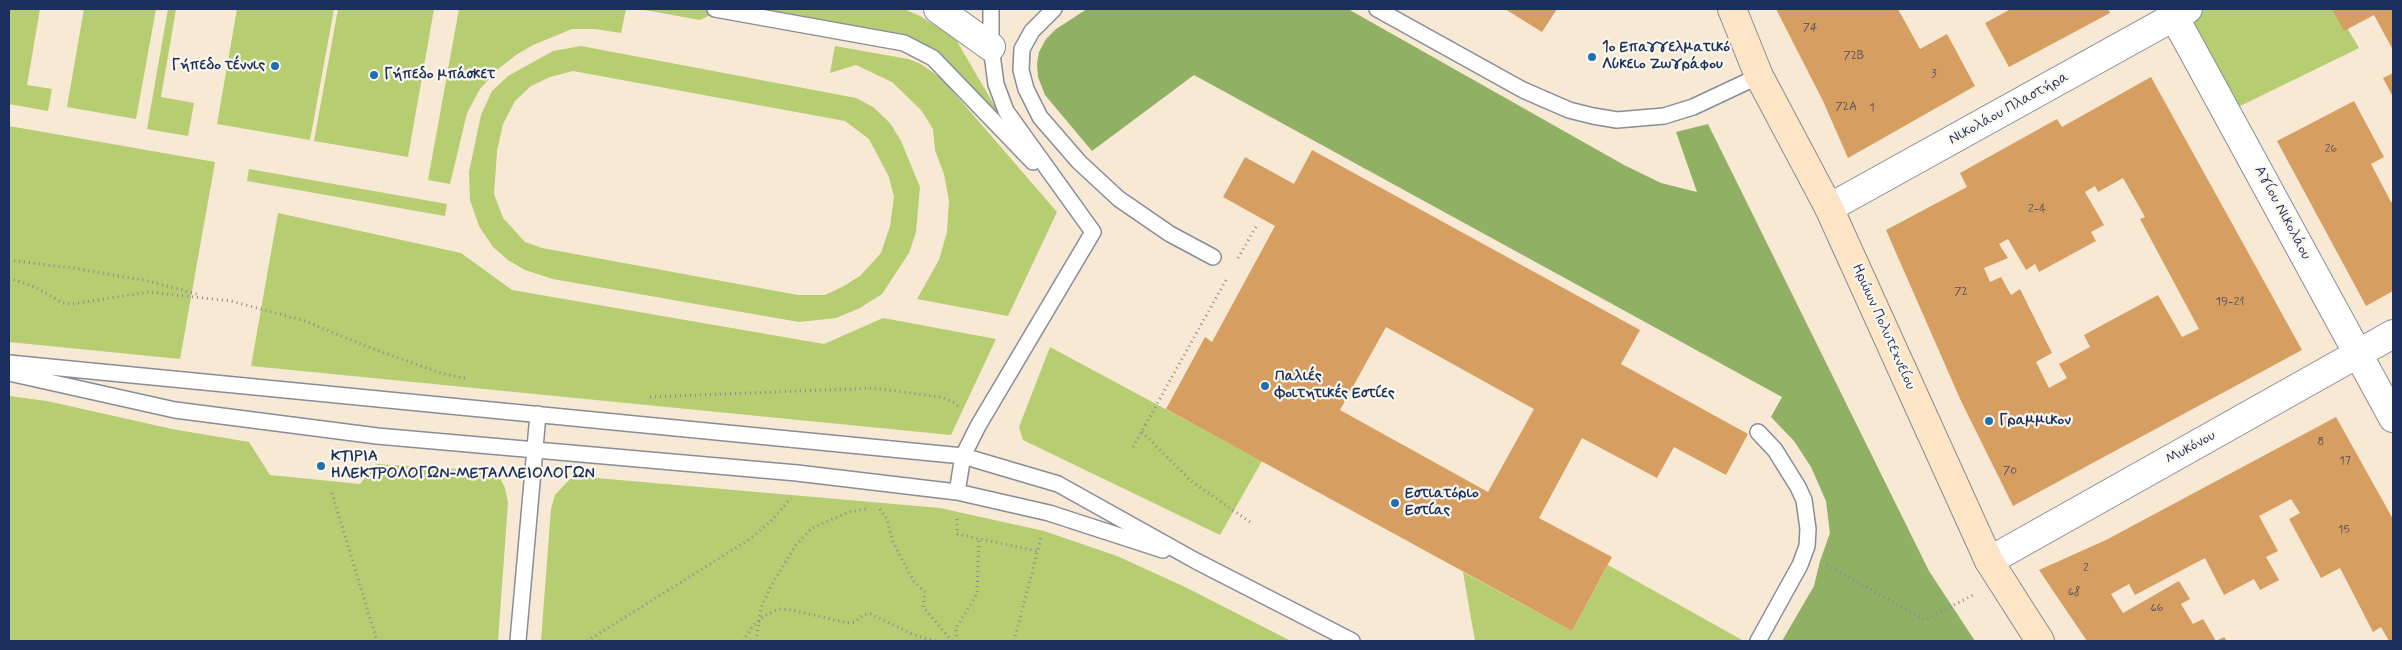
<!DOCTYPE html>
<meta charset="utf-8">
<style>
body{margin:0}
#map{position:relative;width:2402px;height:650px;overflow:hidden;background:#f7e9d4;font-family:Mynerve,sans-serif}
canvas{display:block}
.frame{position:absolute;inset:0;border:10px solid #1b2f5e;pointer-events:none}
</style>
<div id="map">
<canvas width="2402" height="650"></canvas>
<div class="frame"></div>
</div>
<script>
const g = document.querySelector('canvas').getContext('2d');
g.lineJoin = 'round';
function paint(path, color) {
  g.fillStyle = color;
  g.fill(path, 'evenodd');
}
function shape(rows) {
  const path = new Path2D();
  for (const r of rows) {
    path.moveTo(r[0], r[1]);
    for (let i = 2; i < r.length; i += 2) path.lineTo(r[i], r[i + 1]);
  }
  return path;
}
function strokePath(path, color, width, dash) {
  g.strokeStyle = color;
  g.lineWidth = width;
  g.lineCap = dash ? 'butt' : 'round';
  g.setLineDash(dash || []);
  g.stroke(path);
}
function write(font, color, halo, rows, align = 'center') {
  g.font = font + ' Mynerve,sans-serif';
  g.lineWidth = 4.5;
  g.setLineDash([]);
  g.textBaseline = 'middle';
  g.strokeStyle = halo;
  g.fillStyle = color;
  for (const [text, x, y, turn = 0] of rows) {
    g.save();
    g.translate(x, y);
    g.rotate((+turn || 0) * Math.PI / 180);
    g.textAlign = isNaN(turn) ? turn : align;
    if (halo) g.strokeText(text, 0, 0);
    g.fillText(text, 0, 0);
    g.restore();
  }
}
paint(shape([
 [9,9,40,9,27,85,52,89,48,111,9,104],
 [84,9,156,9,136,119,67,107],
 [168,9,176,9,161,97,194,103,188,136,147,129],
 [237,9,334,9,310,140,217,124],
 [338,9,434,9,408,157,314,141],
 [459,9,626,9,621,33,595,29,572,29,533,45,516,55,497,70,480,89,467,113,450,184,428,180],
 [639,9,722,9,700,20],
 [739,9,904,9,920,16,955,38,1014,139,946,61,928,48],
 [2192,9,2336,9,2359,48,2232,110,2180,16],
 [581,46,856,98,873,107,890,123,901,141,920,187,916,232,909,253,882,294,860,308,836,318,799,322,553,279,525,270,508,260,493,247,479,226,470,200,469,172,481,115,492,91,508,76,553,51],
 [573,71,845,121,869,139,889,177,894,197,890,226,881,253,860,276,842,287,825,295,798,295,542,248,525,242,503,218,494,194,497,151,503,124,515,101,531,86,550,77],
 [835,46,908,59,921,64,942,79,1057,212,1008,316,917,299,939,260,947,232,949,201,944,174,935,150,933,129,921,110,892,82,856,65,830,73],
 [9,126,215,162,180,359,9,342],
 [249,169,447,204,445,216,247,181],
 [278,213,461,253,512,290,824,344,883,318,996,339,951,435,251,366],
 [1050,347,1262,461,1220,535,1023,440,1019,427],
 [9,396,47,401,172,429,249,442,270,475,360,484,377,464,490,471,500,478,505,488,508,502,498,641,9,641],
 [585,477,940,508,1044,531,1117,556,1185,587,1291,641,541,641,551,509,555,495,570,479],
 [1608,565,1742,640,1475,641,1463,572,1572,631]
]), '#b6cd71');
paint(shape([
 [1087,9,1348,9,1624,165,1661,183,1697,192,1676,132,1708,124,1929,571,1975,641,1782,641,1814,586,1820,561,1830,533,1826,501,1811,467,1794,441,1771,417,1782,397,1194,75,1092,151,1045,95,1038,77,1037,64,1039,52,1046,39,1056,29]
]), '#90b063');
paint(shape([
 [1505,9,1557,9,1542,32],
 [1776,9,1898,9,1920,49,1947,34,1975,86,1848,158,1823,101],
 [2011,9,2108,9,2110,13,2009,67,1985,23],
 [2332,9,2393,9,2393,50,2374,15,2344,31],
 [2393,73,2393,97,2383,78],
 [2151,77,2302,350,2013,506,1961,401,1886,230,1967,187,1960,173,2057,119,2062,127],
 [2123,178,2145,217,2140,219,2199,329,2182,337,2158,295,2084,335,2090,347,2059,364,2067,378,2049,388,2036,362,2052,353,2020,289,2011,295,2001,277,1990,282,1984,268,2008,258,1999,244,2008,239,2026,270,2035,264,2039,272,2096,241,2091,232,2104,225,2085,192,2095,186,2098,192],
 [2354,101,2384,157,2371,164,2391,202,2393,201,2393,291,2366,306,2277,141],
 [1312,150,1640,330,1621,364,1748,434,1726,475,1674,447,1657,478,1582,438,1539,518,1612,557,1572,631,1166,409,1205,337,1212,342,1275,226,1223,197,1245,157,1294,184],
 [1386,327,1534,409,1488,492,1340,410],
 [2336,417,2393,519,2393,641,2389,641,2381,627,2373,632,2340,568,2321,578,2289,519,2300,513,2291,499,2259,516,2278,551,2266,557,2279,580,2260,590,2254,579,2224,595,2205,558,2135,595,2129,584,2111,594,2123,613,2179,581,2190,599,2181,604,2193,624,2203,619,2216,641,2224,637,2227,641,2087,641,2039,570,2106,540]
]), '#d79e61');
const lane = shape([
 [715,9,904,43,933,58,1033,162],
 [1054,9,1032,31,1022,49,1021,70,1026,89,1040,117,1079,162,1119,199,1170,234,1213,257],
 [1377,9,1523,90,1569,110,1593,116,1617,120,1664,116,1693,107,1759,76],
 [9,363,963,456,1058,484,1196,561,1352,641],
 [9,373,175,410,377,436,797,473,957,492,1049,513,1163,550],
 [1758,432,1775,450,1798,487,1804,500,1808,529,1807,546,1800,565,1758,641],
 [957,492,963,456,978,426,1093,232,1006,111,996,84,991,47,991,9],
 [518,641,538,414]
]);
const street = shape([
 [938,9,991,47],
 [2170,9,2393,418],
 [1829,208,2188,9],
 [1989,561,2393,334]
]);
const secondary = shape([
 [1732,9,1759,76,1829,208,1989,561,2040,641]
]);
strokePath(lane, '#898c99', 18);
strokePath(street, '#898c99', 30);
strokePath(secondary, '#898c99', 30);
strokePath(shape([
 [1238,258,1257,225],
 [9,260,79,269,148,281,197,294],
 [9,278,35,287,63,303,72,304,148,292,231,301,305,321,368,347,441,373,468,379],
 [650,397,873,388,941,397,955,403,960,408],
 [1142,432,1191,481,1253,524],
 [1133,447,1226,280],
 [332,493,377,641],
 [880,509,887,519,893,542,914,582,925,592,923,607,952,641],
 [957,519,957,534,1037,551],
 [1827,565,1925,620,1973,595],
 [587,641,750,539,771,521,791,498],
 [743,641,752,627,764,616,779,609,792,610,848,623,855,622,863,615,871,614,914,635,936,641],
 [757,641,757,633,761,608,771,586,796,545,812,528,849,512,866,509],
 [957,641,956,628,977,594,979,538],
 [1014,641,1041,538]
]), '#898c99', 3, [1, 4]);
strokePath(lane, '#fff', 15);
strokePath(street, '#fff', 28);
strokePath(secondary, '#fde5c5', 28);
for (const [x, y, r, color] of [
 [1592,57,5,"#1f6fb2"],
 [275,66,5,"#1f6fb2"],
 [374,75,5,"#1f6fb2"],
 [1265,386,5,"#1f6fb2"],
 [1989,421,5,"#1f6fb2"],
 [321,466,5,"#1f6fb2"],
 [1395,503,5,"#1f6fb2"]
]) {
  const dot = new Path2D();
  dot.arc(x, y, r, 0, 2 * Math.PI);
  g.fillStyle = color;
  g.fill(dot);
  strokePath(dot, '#fbf7ec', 2);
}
write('12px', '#4a4b5f', null, [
 ["74",1810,28],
 ["72Β",1854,56],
 ["3",1934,74],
 ["72Α",1846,107],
 ["1",1872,108],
 ["26",2331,149],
 ["2-4",2037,209],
 ["72",1961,292],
 ["19-21",2230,302],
 ["8",2321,442],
 ["17",2345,461],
 ["70",2010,471],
 ["15",2344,530],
 ["2",2086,568],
 ["68",2074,592],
 ["66",2157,608]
]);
write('bold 15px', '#1b2f5e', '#fbf7ec', [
 ["1ο Επαγγελματικό",1602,48],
 ["Λύκειο Ζωγράφου",1602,65],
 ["Γήπεδο τέννις",265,66,"right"],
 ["Γήπεδο μπάσκετ",384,75],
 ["Παλιές",1275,377],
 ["Φοιτητικές Εστίες",1275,394],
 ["Γραμμικον",1999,421],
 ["ΚΤΙΡΙΑ",331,457],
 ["ΗΛΕΚΤΡΟΛΟΓΩΝ-ΜΕΤΑΛΛΕΙΟΛΟΓΩΝ",331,474],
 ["Εστιατόριο",1405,494],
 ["Εστίας",1405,511]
], 'left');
write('15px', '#1b2f5e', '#fbf7ec', [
 ["Νικολάου Πλαστήρα",2009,109,-29],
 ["Αγίου Νικολάου",2282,213,62],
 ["Ηρώων Πολυτεχνείου",1883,327,66],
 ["Μυκόνου",2191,448,-29]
]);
</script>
